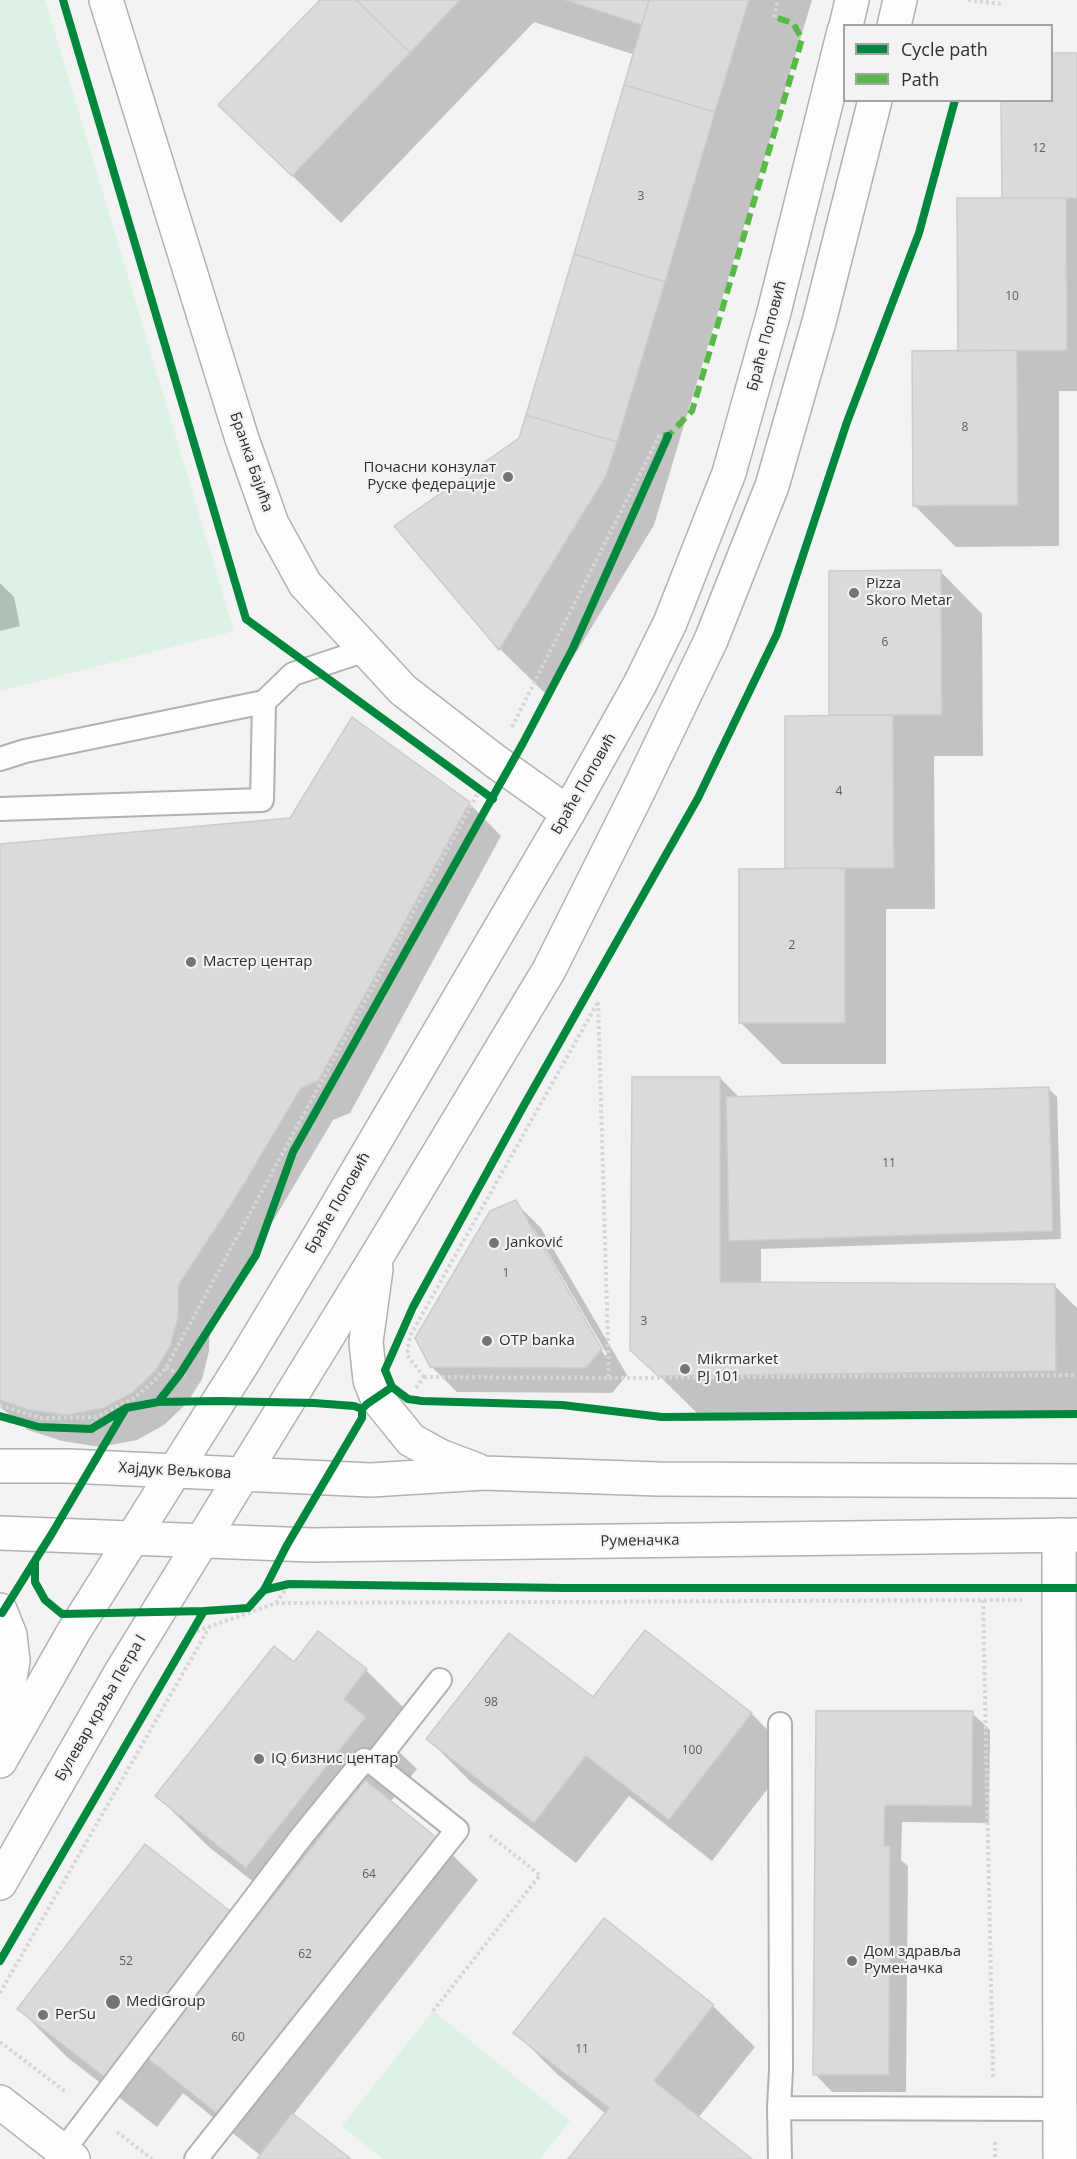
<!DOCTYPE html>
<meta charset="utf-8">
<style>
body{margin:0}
#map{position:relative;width:1077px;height:2159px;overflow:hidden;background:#f2f3f2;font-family:"Open Sans",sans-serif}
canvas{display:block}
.legend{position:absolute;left:843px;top:24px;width:210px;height:78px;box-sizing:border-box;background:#f1f4f2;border:2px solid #a3a5a4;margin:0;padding:8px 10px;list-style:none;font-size:18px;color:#2e2f2e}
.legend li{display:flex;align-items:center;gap:12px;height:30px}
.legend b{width:30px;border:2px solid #a3a5a4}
</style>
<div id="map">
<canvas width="1077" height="2159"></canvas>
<ul class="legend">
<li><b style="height:8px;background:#00873e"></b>Cycle path</li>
<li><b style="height:8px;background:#58b947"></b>Path</li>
</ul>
</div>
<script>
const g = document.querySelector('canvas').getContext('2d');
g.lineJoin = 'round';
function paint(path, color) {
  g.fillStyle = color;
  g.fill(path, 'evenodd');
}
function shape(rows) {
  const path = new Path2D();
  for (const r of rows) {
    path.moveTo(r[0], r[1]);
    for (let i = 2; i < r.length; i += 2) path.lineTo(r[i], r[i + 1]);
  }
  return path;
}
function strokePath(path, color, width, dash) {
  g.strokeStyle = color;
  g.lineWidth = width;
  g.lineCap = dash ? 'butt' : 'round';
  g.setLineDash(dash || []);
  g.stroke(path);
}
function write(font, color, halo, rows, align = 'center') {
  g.font = font + ' "Open Sans",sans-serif';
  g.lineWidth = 4.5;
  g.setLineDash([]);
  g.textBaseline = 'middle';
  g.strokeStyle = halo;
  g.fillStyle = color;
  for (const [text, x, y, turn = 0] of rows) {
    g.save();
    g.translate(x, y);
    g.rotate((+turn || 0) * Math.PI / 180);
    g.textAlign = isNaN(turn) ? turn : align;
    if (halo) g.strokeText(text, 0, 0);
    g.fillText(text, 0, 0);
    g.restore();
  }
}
paint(shape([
 [0,0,45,0,234,631,0,691],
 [433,2011,570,2121,540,2159,383,2159,342,2126]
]), '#dbf2e4');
paint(shape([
 [321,0,812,0,654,525,549,697,500,649,396,526,520,439,635,55,534,22,341,223,269,153],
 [1052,55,1077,55,1077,391,1059,391,1059,546,956,547,914,505,1004,200,1052,100],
 [941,572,982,614,983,756,934,756,935,909,886,909,886,1064,782,1064,741,1023,787,870,786,718,830,717,830,573],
 [0,583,14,597,20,626,0,631],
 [469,803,501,836,350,1113,333,1120,273,1221,210,1319,209,1351,202,1379,187,1403,164,1425,137,1440,100,1447,62,1441,28,1430,0,1407,0,845],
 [720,1078,740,1098,1049,1089,1057,1097,1061,1239,761,1249,761,1283,1055,1286,1077,1308,1077,1413,701,1417,632,1349],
 [515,1202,541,1228,627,1375,612,1393,457,1392,431,1366],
 [531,1229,534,1229,607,1354,605,1356],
 [645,1632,752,1714,793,1756,712,1861,629,1796,576,1863,470,1781,428,1739,593,1700],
 [319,1633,366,1670,418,1722,396,1749,417,1769,390,1802,436,1839,478,1880,292,2116,349,2159,259,2159,261,2156,183,2093,157,2127,67,2057,19,2009,234,1916,248,1930,274,1898,209,1847,157,1796,294,1664],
 [817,1712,972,1713,990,1730,989,1823,902,1822,901,1860,908,1866,906,2092,832,2092,815,2074],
 [713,2006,755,2047,698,2118,750,2159,570,2159,606,2114,557,2074,515,2032]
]), '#0003');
const building = shape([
 [320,0,356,0,410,53,292,176,218,105,320,0],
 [356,0,460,0,410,53,356,0],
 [565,0,649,0,642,25,565,0],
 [649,0,749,0,715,112,624,85,649,0],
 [1052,53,1077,53,1077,198,1002,198,1001,100,1052,100,1052,53],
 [624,85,715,112,665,282,574,254,624,85],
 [957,198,1066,198,1067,350,958,351,957,198],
 [574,254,665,282,617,442,526,415,574,254],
 [1017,350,1018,505,913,506,912,351,1017,350],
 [526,415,617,442,606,476,499,650,394,526,519,438,526,415],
 [941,570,942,715,829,715,829,571,941,570],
 [893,715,894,868,785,868,785,716,893,715],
 [352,717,470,802,318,1081,301,1088,241,1189,178,1286,178,1318,170,1347,155,1371,132,1393,104,1408,67,1415,29,1410,0,1400,0,844,290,818,352,717],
 [845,868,845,1023,739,1023,739,869,845,868],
 [632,1077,720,1077,720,1282,1055,1284,1056,1371,658,1376,630,1350,632,1077],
 [1049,1087,1053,1231,729,1241,726,1097,1049,1087],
 [516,1200,602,1349,586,1368,430,1367,415,1338,490,1211,516,1200],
 [645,1630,752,1713,669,1820,586,1756,534,1823,426,1739,509,1633,593,1697,645,1630],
 [318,1631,367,1669,344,1699,366,1717,246,1868,155,1796,274,1646,294,1662,318,1631],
 [816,1711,973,1711,972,1806,885,1805,884,1846,890,1846,889,2075,813,2075,816,1711],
 [365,1780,437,1838,219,2115,146,2057,365,1780],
 [145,1844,235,1915,107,2079,17,2009,145,1844],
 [604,1918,714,2005,654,2081,752,2159,568,2159,609,2108,513,2033,604,1918],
 [292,2113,351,2159,257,2159,292,2113]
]);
paint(building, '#dbdadb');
strokePath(building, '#cbcbcb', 1.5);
const service = shape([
 [0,759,25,751,264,702],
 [0,809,262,800,264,702,293,674,366,650],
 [780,1724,781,2070,779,2108,1060,2109],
 [779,2108,780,2159],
 [63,2151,302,1836,364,1760,374,1764],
 [196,2159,457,1830,374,1764,440,1680]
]);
const minor = shape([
 [106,0,242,439,272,524,305,584,403,690,495,761,568,813],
 [1059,1535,1060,2159],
 [0,2102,73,2159]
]);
const tertiary = shape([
 [846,26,852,0],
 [894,26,900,0],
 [376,1269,366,1342,370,1380,377,1398,411,1440,440,1456,477,1470],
 [0,1466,68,1466,371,1480,484,1473,658,1479,1077,1481],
 [0,1533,311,1545,1077,1535],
 [0,1610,10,1635,13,1661,0,1735],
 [0,1761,74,1631,244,1361,317,1240,568,813,640,684,670,623,729,473,774,312,844,31],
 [0,1883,120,1674,377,1256,549,970,637,794,711,640,772,486,819,322,875,100]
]);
strokePath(service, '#b0b1b1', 26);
strokePath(minor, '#b0b1b1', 36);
strokePath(tertiary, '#b0b1b1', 36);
strokePath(shape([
 [63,0,246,619,282,645],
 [968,0,1002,4],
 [774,17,778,0],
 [512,727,660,434],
 [166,1368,188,1377],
 [424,1377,609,1378,598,1002],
 [424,1377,407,1355,410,1336,598,1002],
 [609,1378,1077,1375],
 [416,1388,424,1377],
 [0,1405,40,1418,96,1417,134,1398,153,1382,166,1368,477,795],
 [90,1430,96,1417],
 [983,1600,993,2077],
 [276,1603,290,1583],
 [191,1633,276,1603,1022,1600],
 [0,1993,210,1626],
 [433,2011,540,1875,488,1834],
 [0,2042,66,2092],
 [117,2132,152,2159],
 [995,2142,995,2159]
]), '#d5d6d6', 4, [3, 3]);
strokePath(service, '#fdfdfd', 22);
strokePath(minor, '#fdfdfd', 33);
strokePath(tertiary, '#fdfdfd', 33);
strokePath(shape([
 [663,435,668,436,692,411,802,39,793,23,774,17]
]), '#58b947', 6, [12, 6]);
strokePath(shape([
 [63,0,246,619,493,799],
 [392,1387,408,1399,422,1401,562,1405,662,1417,1077,1414],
 [362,1409,354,1406,314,1403,219,1401,158,1402,180,1374,256,1255,293,1152,523,743,573,648,668,436],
 [0,1416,39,1427,91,1429,126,1408,158,1402],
 [35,1561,35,1582,45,1600,62,1614,204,1611],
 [264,1590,289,1584,564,1588,1077,1588],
 [2,1613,51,1535,126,1408],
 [0,1961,204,1611,248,1608,264,1590,287,1545,362,1418,362,1409,367,1404,392,1387,385,1370,413,1307,523,1107,698,798,777,634,847,422,919,233,955,100]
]), '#00873e', 8);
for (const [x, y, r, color] of [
 [508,477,6,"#737473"],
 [854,593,6,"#737473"],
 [191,962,6,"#737473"],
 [494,1243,6,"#737473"],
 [487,1341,6,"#737473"],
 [685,1369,6,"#737473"],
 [259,1759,6,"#737473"],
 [852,1961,6,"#737473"],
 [113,2002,8,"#737473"],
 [43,2015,6,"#737473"]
]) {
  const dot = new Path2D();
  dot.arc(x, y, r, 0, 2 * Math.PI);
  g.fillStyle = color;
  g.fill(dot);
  strokePath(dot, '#f1f4f2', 2);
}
write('12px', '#5b5c5b', null, [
 ["12",1039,149],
 ["3",641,197],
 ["10",1012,297],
 ["8",965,428],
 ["6",885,643],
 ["4",839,792],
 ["2",792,946],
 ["11",889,1164],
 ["1",506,1274],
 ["3",644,1322],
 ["98",491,1703],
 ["100",692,1751],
 ["64",369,1875],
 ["62",305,1955],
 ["52",126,1962],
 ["60",238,2038],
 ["11",582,2050]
]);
write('15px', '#2e2f2e', '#f1f4f2', [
 ["Браће Поповић",767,336,-75],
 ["Бранка Бајића",251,462,71],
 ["Браће Поповић",584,784,-60],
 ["Браће Поповић",338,1203,-60],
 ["Хајдук Вељкова",175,1471,3],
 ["Руменачка",640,1541,-1],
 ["Булевар краља Петра I",101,1708,-60]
]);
write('15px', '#2e2f2e', '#f1f4f2', [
 ["Почасни конзулат",496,468,"right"],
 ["Руске федерације",496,485,"right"],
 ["Pizza",866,584],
 ["Skoro Metar",866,601],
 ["Мастер центар",203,962],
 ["Janković",506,1243],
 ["OTP banka",499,1341],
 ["Mikrmarket",697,1360],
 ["PJ 101",697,1377],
 ["IQ бизнис центар",271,1759],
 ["Дом здравља",864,1952],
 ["Руменачка",864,1969],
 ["MediGroup",126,2002],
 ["PerSu",55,2015]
], 'left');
</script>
